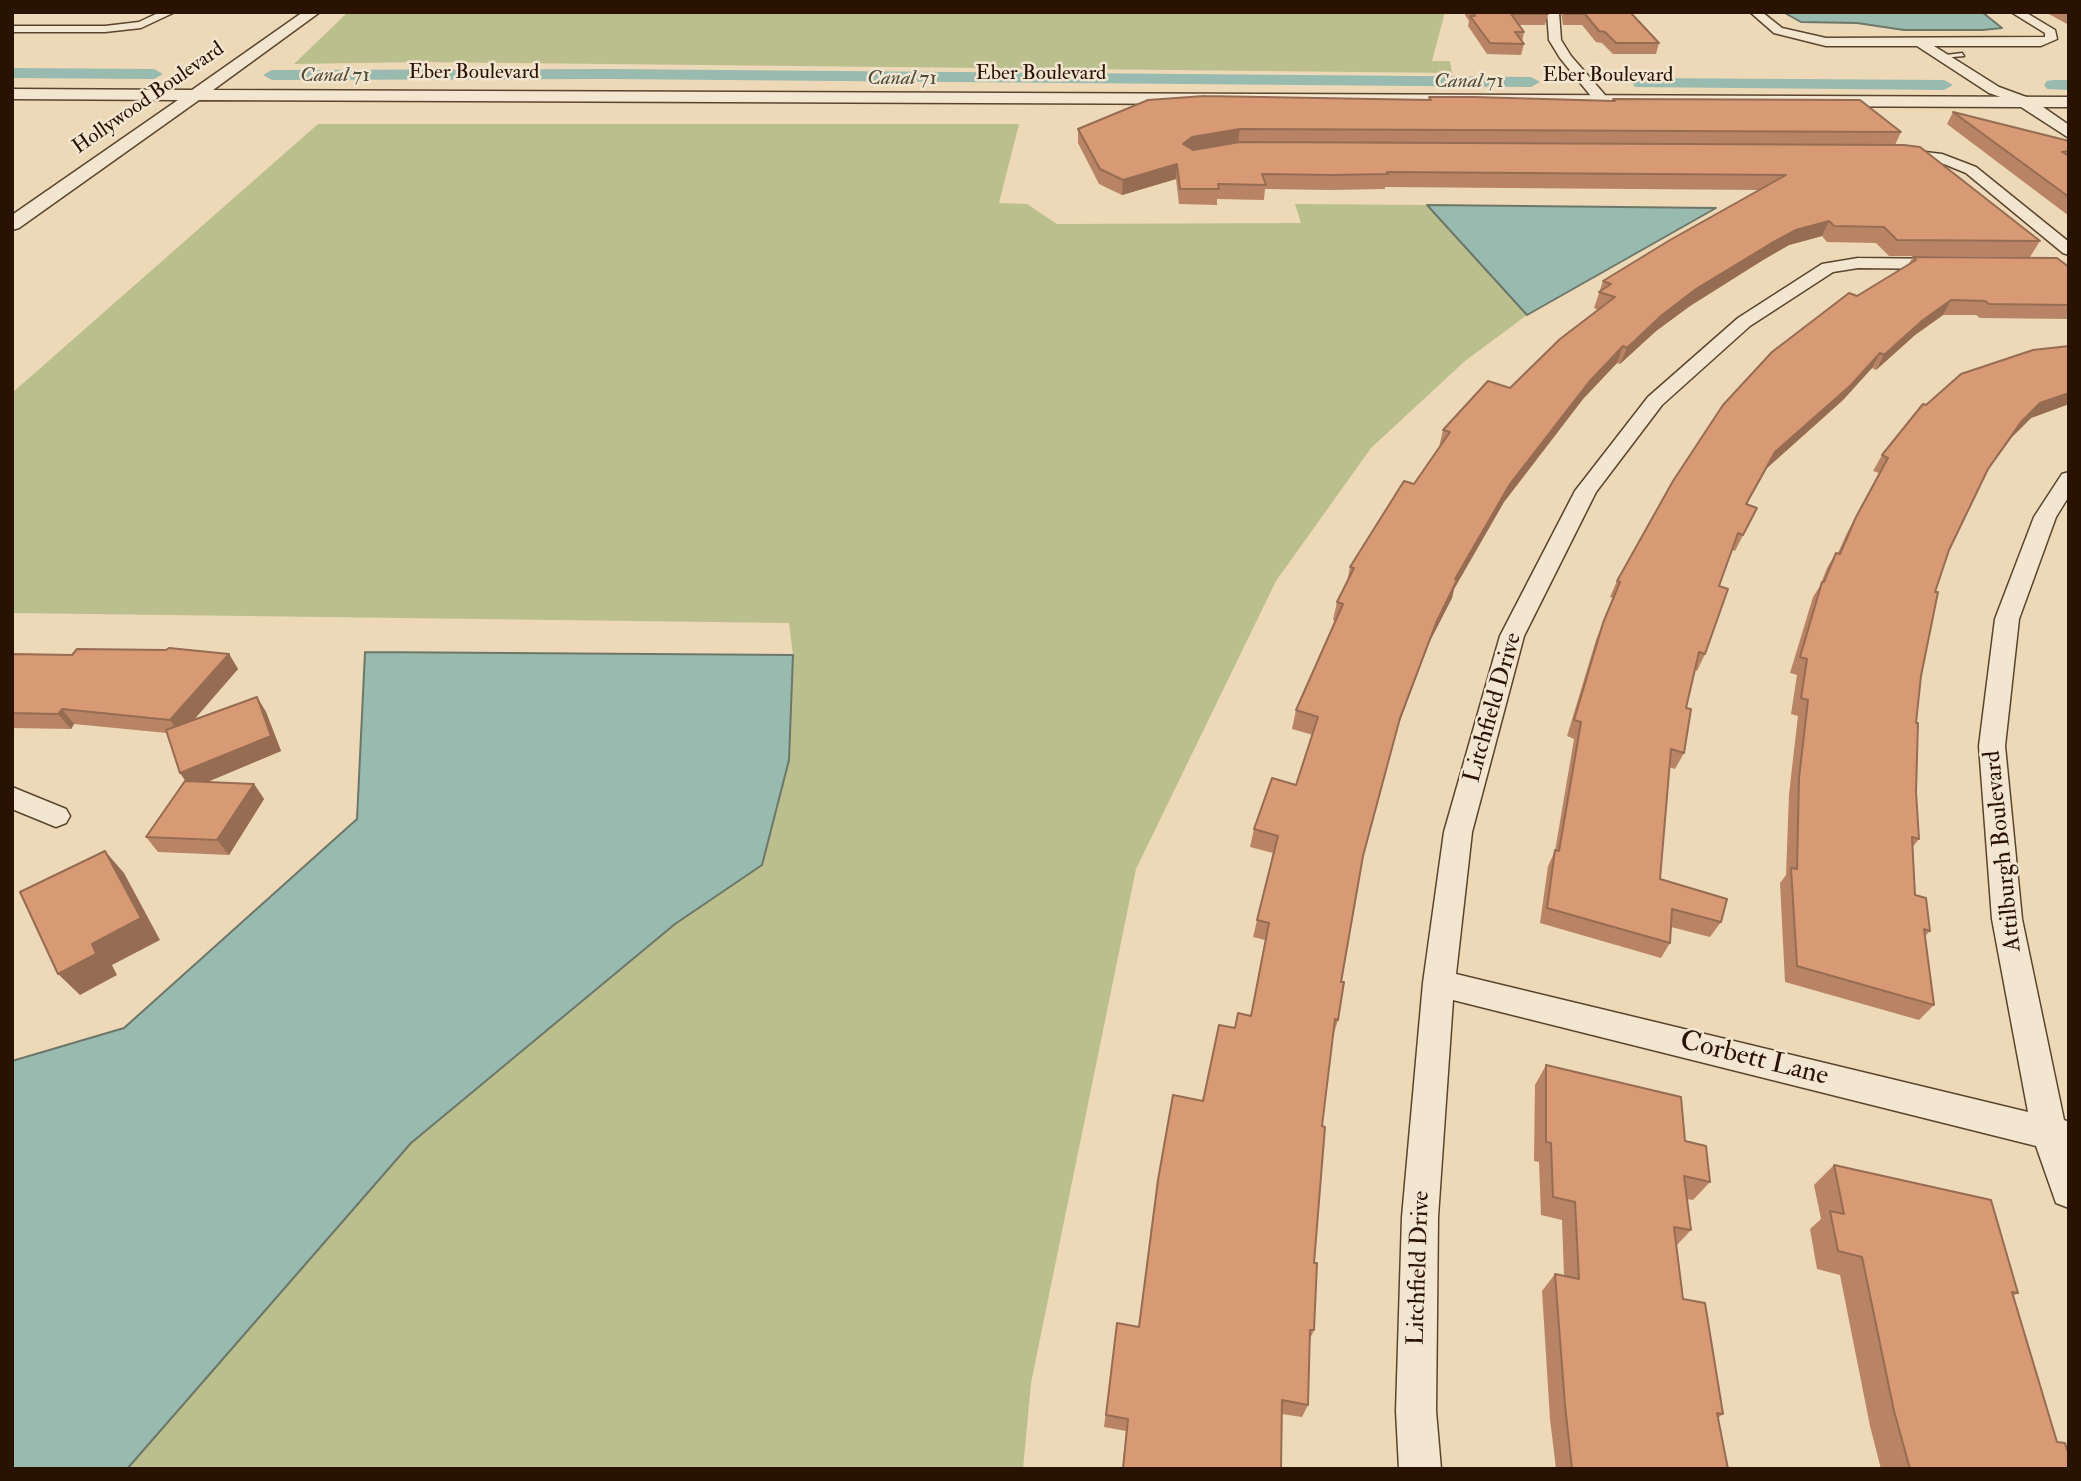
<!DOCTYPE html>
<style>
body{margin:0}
#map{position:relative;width:2081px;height:1481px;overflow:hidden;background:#edd9b7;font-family:"IM FELL Double Pica",serif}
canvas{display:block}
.frame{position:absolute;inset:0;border:14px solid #2a1200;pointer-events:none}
</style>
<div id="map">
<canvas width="2081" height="1481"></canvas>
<div class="frame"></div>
</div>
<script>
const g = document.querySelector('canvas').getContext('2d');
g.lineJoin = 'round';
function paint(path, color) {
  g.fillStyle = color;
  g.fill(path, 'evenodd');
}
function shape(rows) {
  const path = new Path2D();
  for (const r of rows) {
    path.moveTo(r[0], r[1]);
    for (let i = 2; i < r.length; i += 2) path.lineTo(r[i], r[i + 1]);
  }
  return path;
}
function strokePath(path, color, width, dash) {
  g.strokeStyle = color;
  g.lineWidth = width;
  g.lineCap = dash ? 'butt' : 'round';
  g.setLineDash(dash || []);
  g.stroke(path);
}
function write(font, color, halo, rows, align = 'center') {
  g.font = font + ' "IM FELL Double Pica",serif';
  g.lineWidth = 5;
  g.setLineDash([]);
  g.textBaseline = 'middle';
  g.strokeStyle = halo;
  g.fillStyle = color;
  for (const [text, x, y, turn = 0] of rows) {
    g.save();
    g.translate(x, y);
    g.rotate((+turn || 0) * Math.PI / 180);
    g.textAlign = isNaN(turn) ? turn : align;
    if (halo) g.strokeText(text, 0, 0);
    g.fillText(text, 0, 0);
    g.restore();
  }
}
paint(shape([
 [348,12,1445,12,1432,61,1450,61,1452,73,419,62,294,64],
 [318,124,1019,124,999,203,1027,204,1057,224,1301,223,1295,204,1427,205,1527,315,1465,361,1371,448,1276,581,1136,869,1031,1383,1023,1469,127,1469,411,1143,675,924,762,865,789,760,793,655,789,623,12,613,12,393]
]), '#babf8d');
const water = shape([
 [1783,12,1982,12,2002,28,1983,30,1904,30,1857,23,1801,22,1783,12],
 [1427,205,1716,208,1527,315,1427,205],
 [365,652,793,655,789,760,762,865,675,924,411,1143,127,1469,12,1469,12,1061,124,1028,357,819,365,652]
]);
paint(water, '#99baaf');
strokePath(water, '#6d7769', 2);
paint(shape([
 [12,68,154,69,163,74,154,79,12,78,12,68],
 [609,69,1531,77,1540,82,1531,87,609,79,272,80,263,75,272,70,609,69],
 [1641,78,1944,80,1953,85,1944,90,1635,87,1632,83,1641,78],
 [2053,80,2069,80,2069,90,2047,89,2044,85,2047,81,2053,80]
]), '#99baaf');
const service = shape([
 [1962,53,1964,56,1941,58,1938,56,1962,53]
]);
const minor = shape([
 [160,12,175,12,141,28,105,32,12,32,12,26,105,26,139,22,160,12],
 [1547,12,1559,12,1561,40,1571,56,1605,95,1605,101,1595,101,1560,58,1549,40,1547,12],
 [1750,12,1762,12,1782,28,1826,38,2045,37,2045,33,2011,12,2025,12,2055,30,2057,39,2041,46,1934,46,1999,87,2029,98,2029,104,2024,105,1989,93,1917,46,1826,46,1774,33,1750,12],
 [1899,149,1942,154,1976,167,2069,242,2069,255,2063,253,1966,173,1939,162,1894,156,1894,150,1899,149],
 [1858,258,1945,259,1953,264,1945,269,1858,268,1833,272,1750,326,1662,405,1596,492,1524,636,1472,832,1456,974,2028,1112,1992,919,1979,746,1995,619,2034,517,2062,474,2069,472,2069,496,2056,517,2019,619,2005,746,2022,919,2064,1120,2069,1122,2069,1208,2056,1203,2036,1146,1453,1000,1438,1217,1436,1411,1441,1469,1399,1469,1396,1411,1402,1217,1423,983,1444,832,1500,636,1575,491,1648,397,1738,318,1822,264,1858,258],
 [12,787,66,809,70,816,66,823,56,827,12,809,12,787]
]);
const tertiary = shape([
 [303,12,320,12,213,90,2069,97,2069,107,2043,107,2069,125,2069,138,2021,107,199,100,19,228,12,230,12,215,178,100,12,99,12,89,192,90,303,12]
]);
strokePath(service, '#5b442e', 3);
strokePath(minor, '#5b442e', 3);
strokePath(tertiary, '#5b442e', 3);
paint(service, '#f3e6d0');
paint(minor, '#f3e6d0');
paint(tertiary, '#f3e6d0');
paint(shape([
 [1466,12,1548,12,1548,14,1545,25,1519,25,1524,32,1522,42,1524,44,1521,55,1487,54,1468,26,1469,21,1465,15],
 [1561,12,1630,12,1659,43,1656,54,1613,54,1602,43,1596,42,1582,25,1563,25],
 [2045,12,2069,12,2069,25],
 [1429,97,1613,101,1613,99,1901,132,1895,145,2040,241,2030,257,1889,256,1876,243,1827,242,1822,236,1789,245,1763,260,1690,306,1656,331,1620,364,1617,363,1583,399,1504,502,1454,589,1452,598,1430,641,1396,731,1363,856,1341,982,1338,1020,1333,1036,1322,1126,1314,1263,1314,1330,1310,1339,1308,1405,1302,1417,1282,1414,1281,1469,1122,1469,1126,1431,1104,1427,1117,1323,1139,1327,1203,1101,1235,1028,1251,1016,1265,940,1253,937,1273,853,1250,847,1254,829,1296,785,1313,735,1292,729,1296,710,1335,621,1333,620,1337,602,1347,582,1350,567,1414,484,1440,448,1439,447,1443,430,1510,388,1598,310,1594,308,1603,281,1759,190,1385,187,1385,189,1330,190,1265,189,1264,200,1217,199,1217,205,1179,204,1176,179,1122,195,1099,184,1078,143,1078,129,1428,100],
 [1953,112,2069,141,2069,216,1947,124],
 [1913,257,2069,267,2069,319,1980,318,1976,315,1943,315,1915,335,1876,370,1872,368,1843,400,1767,468,1747,504,1757,508,1735,551,1732,550,1719,586,1705,654,1697,671,1695,670,1686,708,1684,753,1675,769,1669,767,1660,879,1721,922,1710,937,1671,927,1670,943,1661,958,1540,923,1548,866,1555,851,1574,739,1567,736,1596,640,1613,598,1610,597,1617,581,1857,296,1908,265],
 [2069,346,2069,404,2031,418,2012,437,1986,473,1949,550,1935,592,1921,676,1916,723,1916,792,1919,839,1912,848,1915,895,1930,931,1925,936,1934,1005,1919,1020,1785,982,1780,883,1786,875,1789,794,1798,716,1791,714,1797,675,1790,673,1813,597,1820,586,1827,568,1836,553,1838,553,1847,533,1879,473,1873,471,1882,455,1926,405],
 [12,654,229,654,238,669,193,720,257,697,266,712,281,751,206,782,254,784,264,799,229,855,158,852,146,837,186,781,167,733,74,724,71,729,12,728],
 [1546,1065,1685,1141,1710,1182,1693,1200,1687,1199,1691,1230,1676,1246,1683,1299,1723,1414,1718,1418,1728,1469,1556,1469,1550,1419,1542,1291,1555,1274,1564,1276,1562,1220,1541,1215,1539,1162,1534,1161,1535,1085],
 [1834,1165,2018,1293,2013,1296,2057,1442,2069,1469,1881,1469,1870,1426,1840,1275,1817,1269,1810,1229,1821,1219,1814,1185]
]), '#b98465');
paint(shape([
 [1240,129,1238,143,1191,151,1183,144,1192,137],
 [1177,164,1176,179,1122,195,1123,180],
 [1829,221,1822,236,1789,245,1763,260,1690,306,1656,331,1620,364,1627,348,1662,315,1696,289,1770,244,1796,230],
 [1951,300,1943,315,1915,335,1876,370,1884,355,1923,320],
 [1623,346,1617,363,1583,399,1504,502,1454,589,1452,598,1430,641,1394,737,1400,718,1436,623,1455,579,1510,484,1589,382],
 [1880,353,1872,368,1843,400,1767,468,1738,520,1775,452],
 [2069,393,2069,404,2031,418,2012,437,1978,484,2021,422,2040,403],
 [229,654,238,669,181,735,170,720],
 [257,697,266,712,281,751,191,789,180,773],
 [62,709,74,724,71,729,58,714],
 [254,784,264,799,229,855,217,840],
 [105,851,124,873,160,940,112,965,117,975,80,995,58,974]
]), '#966c52');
const building = shape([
 [1473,12,1548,12,1548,14,1511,14,1524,32,1515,32,1524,44,1490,43,1470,16,1475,16,1473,12],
 [1565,12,1630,12,1659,43,1616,43,1605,32,1599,31,1585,14,1565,14,1565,12],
 [1204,96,1431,100,1429,97,1474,97,1615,101,1613,99,1860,100,1901,132,1240,129,1192,137,1183,144,1193,150,1240,142,1904,145,1920,147,2040,241,1897,240,1884,227,1834,226,1829,221,1796,230,1770,244,1696,289,1662,315,1627,348,1623,346,1589,382,1510,484,1455,579,1457,580,1436,623,1400,718,1363,856,1341,982,1344,982,1338,1020,1335,1019,1322,1126,1325,1127,1314,1263,1317,1263,1314,1330,1310,1330,1308,1405,1282,1400,1281,1469,1123,1469,1128,1419,1106,1415,1117,1323,1139,1327,1158,1180,1173,1095,1203,1101,1219,1025,1235,1028,1238,1013,1251,1016,1269,923,1257,920,1278,836,1254,829,1272,778,1296,785,1318,717,1296,710,1343,604,1337,602,1354,568,1350,567,1404,481,1414,484,1450,432,1443,430,1488,381,1510,388,1560,339,1615,297,1599,292,1611,284,1603,281,1670,240,1786,175,1387,172,1388,174,1333,175,1262,174,1266,185,1218,184,1219,189,1180,189,1177,164,1123,180,1100,169,1078,129,1148,100,1204,96],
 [1953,112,2069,141,2069,151,2062,152,2069,156,2069,197,1953,112],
 [1913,257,2057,258,2069,267,2069,305,1989,304,1985,301,1951,300,1923,320,1884,355,1880,353,1851,385,1775,452,1746,504,1757,508,1743,535,1738,533,1719,586,1728,589,1705,654,1699,652,1686,708,1691,709,1684,753,1671,749,1660,879,1727,899,1721,922,1672,909,1670,943,1547,908,1555,850,1559,851,1581,722,1574,720,1603,623,1620,582,1617,581,1673,481,1723,405,1772,352,1849,293,1857,296,1916,260,1913,257],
 [2069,346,2069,393,2040,403,2021,422,1988,469,1949,550,1935,592,1938,592,1921,676,1916,723,1918,723,1916,792,1919,839,1912,837,1915,895,1926,898,1930,931,1924,929,1934,1005,1797,966,1791,868,1797,869,1799,778,1808,700,1801,698,1807,659,1800,657,1822,582,1824,582,1836,553,1840,554,1856,517,1888,458,1882,455,1923,404,1926,405,1961,374,2033,350,2069,346],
 [169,648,229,654,170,720,62,709,58,714,12,713,12,654,72,655,77,649,166,650,169,648],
 [257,697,271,736,180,773,166,730,257,697],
 [185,781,254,784,217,840,146,837,185,781],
 [105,851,141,918,92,944,96,954,58,974,20,892,105,851],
 [1546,1065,1681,1097,1685,1141,1706,1146,1710,1182,1684,1176,1691,1230,1674,1227,1683,1299,1705,1303,1723,1414,1717,1413,1728,1469,1572,1469,1565,1405,1555,1274,1579,1279,1575,1202,1553,1197,1551,1143,1546,1142,1546,1065],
 [1834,1165,1991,1200,2018,1293,2012,1292,2057,1442,2065,1443,2069,1455,2069,1469,1910,1469,1894,1411,1862,1257,1838,1251,1830,1211,1844,1214,1834,1165]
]);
paint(building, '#d79a75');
strokePath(building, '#966c52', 2);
write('21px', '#2a1200', '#f3e6d0', [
 ["Eber Boulevard",474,73],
 ["Eber Boulevard",1041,74],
 ["Eber Boulevard",1608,76],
 ["Hollywood Boulevard",149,99,-35]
]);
write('italic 21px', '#514d3d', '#f3e6d0', [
 ["Canal 71",335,76],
 ["Canal 71",902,79],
 ["Canal 71",1469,82]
]);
write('24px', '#2a1200', '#f3e6d0', [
 ["Litchfield Drive",1494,708,-74],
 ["Attilburgh Boulevard",2004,851,-96],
 ["Litchfield Drive",1420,1268,-88]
]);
write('28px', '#2a1200', '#f3e6d0', [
 ["Corbett Lane",1754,1060,14]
]);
</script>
